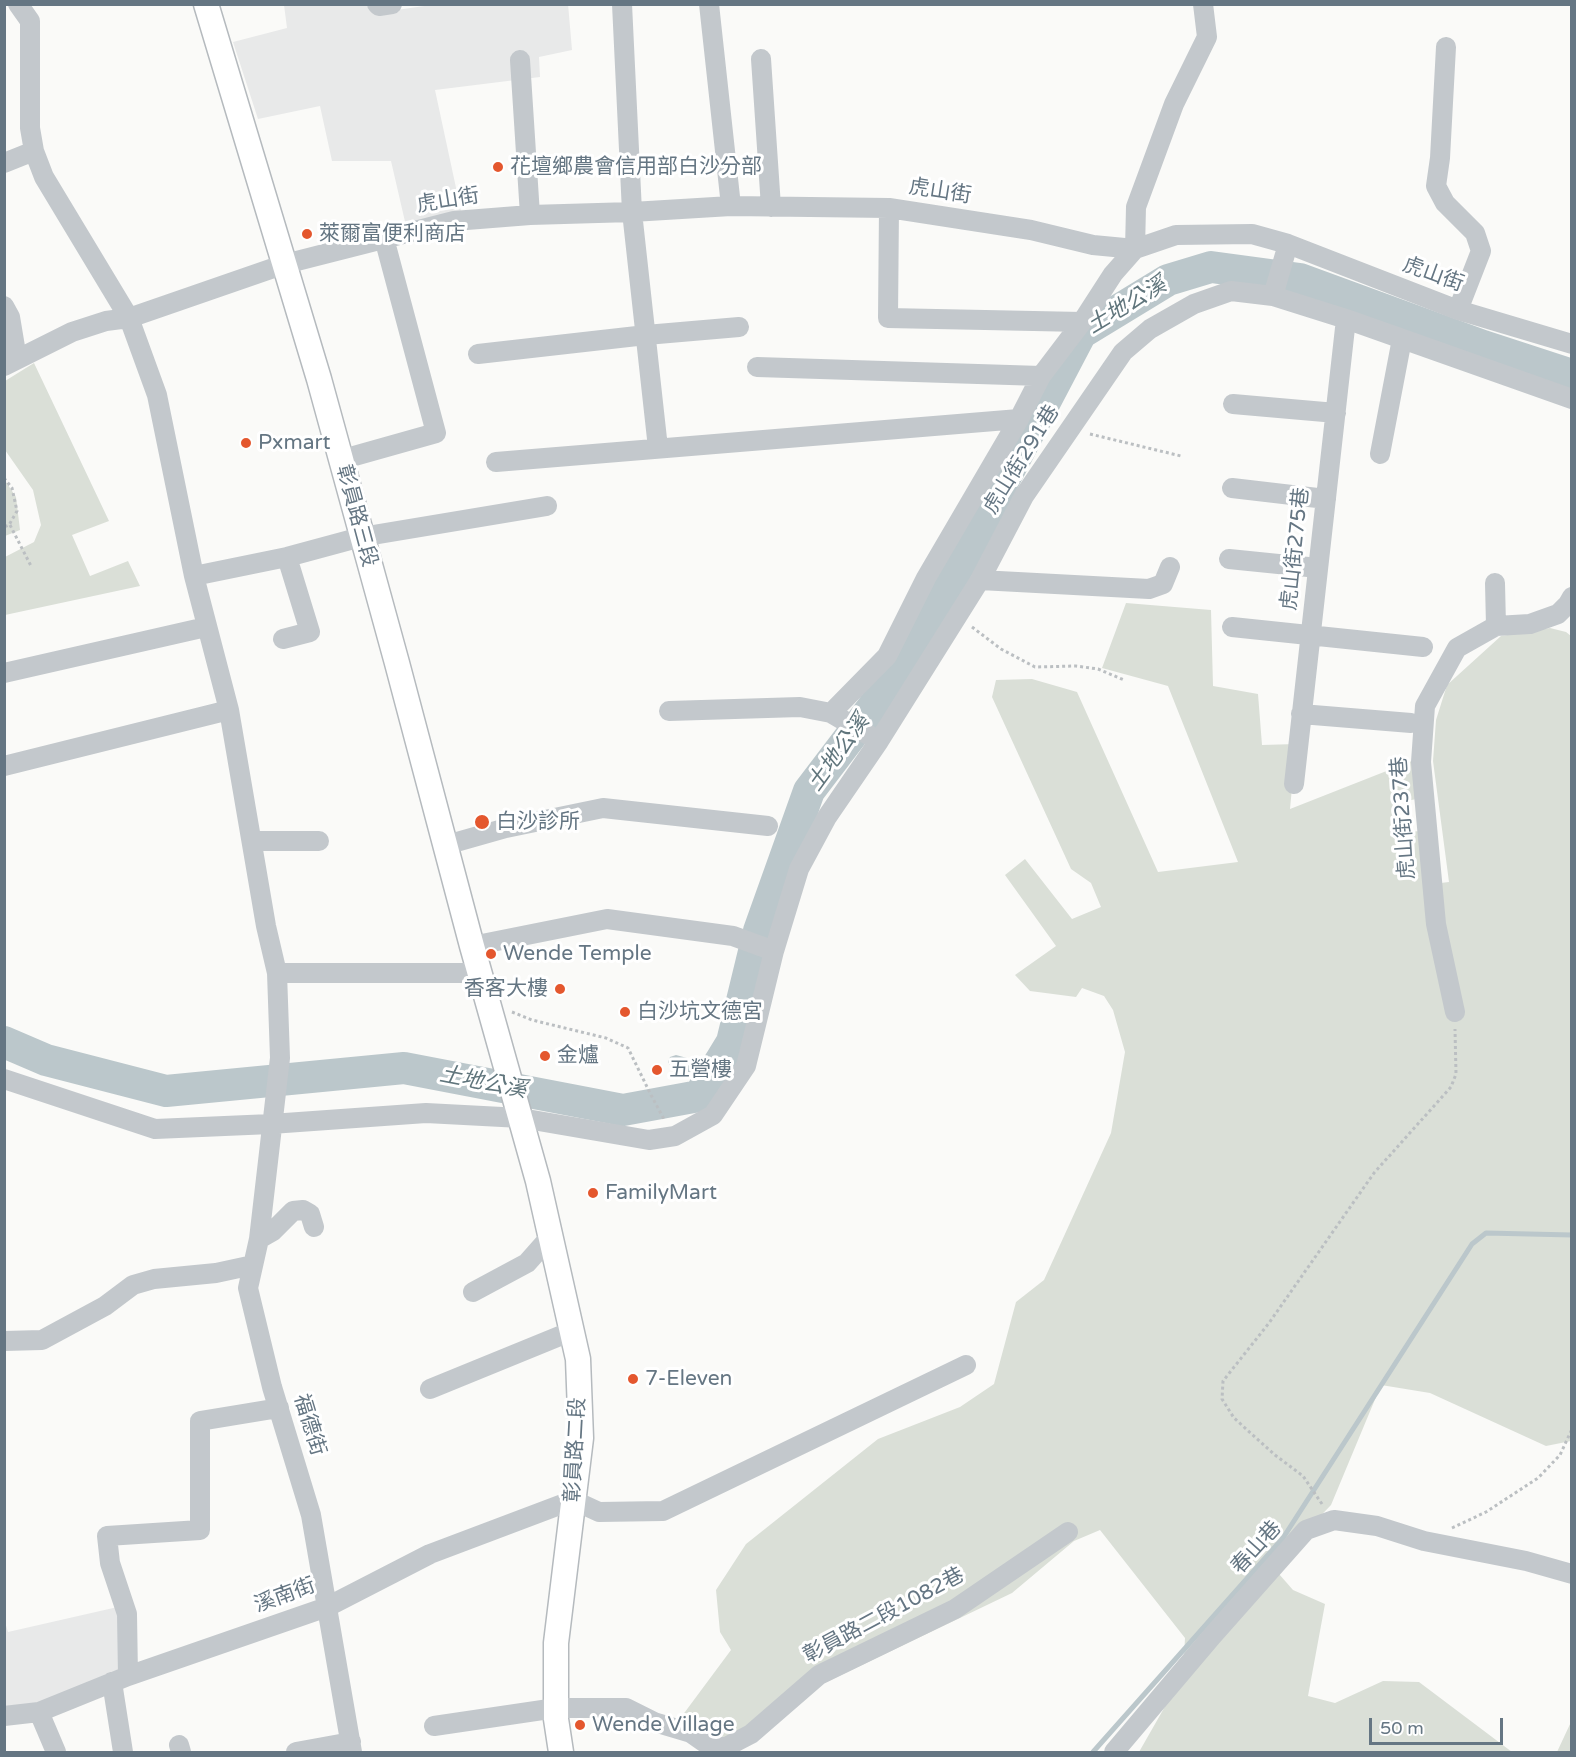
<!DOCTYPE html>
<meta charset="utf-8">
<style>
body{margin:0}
#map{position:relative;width:1576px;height:1757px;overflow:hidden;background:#fafaf8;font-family:"Varela Round",sans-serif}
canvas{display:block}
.frame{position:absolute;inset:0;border:6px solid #657683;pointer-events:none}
.scale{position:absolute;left:1369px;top:1718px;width:134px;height:27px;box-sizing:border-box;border:3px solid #657683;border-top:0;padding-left:8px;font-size:18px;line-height:21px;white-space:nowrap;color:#657683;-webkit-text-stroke:4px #fff;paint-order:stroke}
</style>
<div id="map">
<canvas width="1576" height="1757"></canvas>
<div class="frame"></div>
<div class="scale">50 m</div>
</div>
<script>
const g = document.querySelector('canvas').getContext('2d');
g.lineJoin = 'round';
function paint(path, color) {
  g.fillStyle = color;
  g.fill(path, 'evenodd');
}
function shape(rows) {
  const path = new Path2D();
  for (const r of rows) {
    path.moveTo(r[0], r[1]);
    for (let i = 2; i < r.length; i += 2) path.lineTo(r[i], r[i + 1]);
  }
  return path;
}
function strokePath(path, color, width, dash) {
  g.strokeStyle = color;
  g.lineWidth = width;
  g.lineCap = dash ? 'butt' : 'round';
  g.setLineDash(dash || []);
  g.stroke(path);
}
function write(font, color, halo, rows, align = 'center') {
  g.font = font + ' "Varela Round","Noto Sans TC",sans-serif';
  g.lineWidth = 6;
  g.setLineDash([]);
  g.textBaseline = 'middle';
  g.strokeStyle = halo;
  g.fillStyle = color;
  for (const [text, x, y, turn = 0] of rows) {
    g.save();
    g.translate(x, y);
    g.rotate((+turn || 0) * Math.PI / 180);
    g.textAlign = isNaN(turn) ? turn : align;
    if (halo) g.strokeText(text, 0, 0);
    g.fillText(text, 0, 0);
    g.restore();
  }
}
paint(shape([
 [568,4,572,50,539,57,540,77,435,90,461,211,406,226,391,161,332,161,320,106,258,119,233,42,287,28,284,5,373,5,376,13,431,5],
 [122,1606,134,1682,5,1720,4,1619,8,1632]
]), '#e8e9e9');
paint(shape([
 [34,363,109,521,72,535,90,576,128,561,140,586,5,615,5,557,34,542,41,525,33,490,5,450,5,381],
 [4,479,16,497,20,530,5,536],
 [1126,603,1211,610,1213,686,1258,694,1262,745,1296,744,1290,809,1417,759,1417,799,1394,803,1399,833,1420,831,1424,885,1449,882,1433,761,1436,720,1447,685,1501,636,1550,628,1566,632,1571,636,1571,1441,1546,1446,1430,1393,1381,1385,1331,1505,1272,1566,1293,1590,1325,1604,1308,1696,1335,1703,1383,1681,1419,1682,1512,1752,1139,1752,1183,1675,1185,1638,1100,1530,1074,1541,1012,1593,812,1689,734,1752,686,1735,682,1716,731,1650,720,1632,716,1590,746,1544,878,1439,960,1407,994,1384,1016,1302,1044,1280,1111,1133,1125,1052,1113,1010,1104,996,1082,988,1076,997,1030,991,1015,975,1056,946,1005,875,1025,859,1072,919,1101,907,1091,883,1071,869,992,697,996,680,1032,679,1077,692,1158,872,1238,862,1168,686,1102,668],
 [1571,1722,1571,1752,1557,1752]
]), '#dadfd7');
paint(shape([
 [676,1055,687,1058,692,1066,691,1072,685,1076,675,1072,668,1062,670,1057]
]), '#bbc7cb');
strokePath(shape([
 [1093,1752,1283,1538,1472,1244,1486,1233,1572,1235]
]), '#bbc7cb', 5);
strokePath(shape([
 [4,1042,46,1060,166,1091,404,1068,623,1110,699,1096,732,1042,759,931,809,791,911,657,1081,333,1168,280,1211,267,1300,279,1483,346,1572,375]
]), '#bbc7cb', 32);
const major = shape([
 [206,4,319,379,397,663,472,946,538,1181,578,1359,581,1438,556,1643,556,1719,561,1752]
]);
strokePath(major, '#b5babe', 27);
strokePath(shape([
 [1090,434,1181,456],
 [4,478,12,488,17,511,9,525,4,527],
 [10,525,31,566],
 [972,627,1001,649,1035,667,1076,666,1098,669,1124,680],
 [512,1012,532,1020,606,1038,628,1048,651,1095,665,1121],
 [1322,1504,1303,1476,1275,1455,1234,1418,1222,1399,1223,1381,1269,1323,1374,1173,1451,1087,1456,1074,1455,1029],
 [1452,1528,1486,1512,1538,1478,1560,1455,1572,1429]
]), '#bbbfc2', 3, [3, 3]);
strokePath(shape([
 [18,4,30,21,30,128,34,151,44,177,129,318,157,395,194,576,229,710,266,926,277,973,280,1058,259,1239,248,1288,272,1387,311,1515,352,1752],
 [377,4,379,6,392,4],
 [622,4,632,212,658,448],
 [709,4,731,206],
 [1446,47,1440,158,1436,186,1445,203,1475,233,1481,251,1458,310],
 [761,59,771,207],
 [520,60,530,215],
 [4,163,34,151],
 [889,208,888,318,1082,322],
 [1273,296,1288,244],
 [4,306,10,317,17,359],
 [478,354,646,335,739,327],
 [4,366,72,332,106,321,129,318,285,264,454,221,530,215,632,212,731,206,889,208,1031,230,1093,245,1135,249,1176,235,1252,234,1288,244,1458,310,1572,344],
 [757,367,1041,376],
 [1233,404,1336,413],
 [1380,454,1402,339],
 [340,460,436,433,384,238],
 [496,462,1019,419],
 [1232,488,1326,499],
 [1229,559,1318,568],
 [194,576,287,557,361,537,547,506],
 [980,580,1149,589,1163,584,1170,567],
 [1495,583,1496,626],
 [1232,627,1423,647],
 [283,639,310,632,287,557],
 [4,673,206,627],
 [669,711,800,707,831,713],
 [1301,714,1411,723],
 [879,741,831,713,887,656,926,578,1019,419,1041,376,1082,322,1113,274,1135,249,1136,207,1174,104,1207,37,1203,4],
 [4,766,229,710],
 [1294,784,1346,319],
 [252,841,319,841],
 [446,845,506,828,603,808,768,826],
 [472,946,607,919,733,936,774,951],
 [277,973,481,973],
 [1455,1012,1436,924,1421,762,1425,706,1457,648,1496,626,1530,624,1558,614,1568,604,1572,597],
 [4,1079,155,1129,271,1124,426,1113,521,1118,649,1140,675,1136,713,1115,746,1066,774,951,799,869,827,817,879,741,980,580,1024,496,1123,352,1150,329,1194,304,1231,291,1273,296,1346,319,1572,399],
 [259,1239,273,1231,293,1211,303,1210,310,1214,314,1227],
 [473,1292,527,1263,550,1237],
 [4,1341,42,1340,105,1306,133,1285,154,1279,216,1273,253,1265],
 [430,1389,572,1331],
 [128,1676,127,1614,110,1563,107,1536,200,1530,200,1421,279,1408],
 [112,1682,123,1752],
 [39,1712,56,1752],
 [4,1716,39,1712,128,1676,327,1607,430,1554,573,1500,599,1512,663,1511,966,1365],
 [434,1726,556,1708,626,1708,654,1722,691,1733,711,1747,726,1747,751,1734,819,1675,955,1609,1068,1532],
 [179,1745,181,1752],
 [296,1752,351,1742],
 [1114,1752,1213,1635,1306,1530,1334,1520,1377,1526,1424,1541,1526,1561,1572,1574]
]), '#c3c8cc', 20);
strokePath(major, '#fff', 24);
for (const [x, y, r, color] of [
 [498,167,6,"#e4572e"],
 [307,234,6,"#e4572e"],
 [246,443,6,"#e4572e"],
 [482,822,8,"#e4572e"],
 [491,954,6,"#e4572e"],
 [560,989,6,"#e4572e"],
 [625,1012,6,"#e4572e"],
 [545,1056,6,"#e4572e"],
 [657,1070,6,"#e4572e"],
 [593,1193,6,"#e4572e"],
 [633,1379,6,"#e4572e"],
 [580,1725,6,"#e4572e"]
]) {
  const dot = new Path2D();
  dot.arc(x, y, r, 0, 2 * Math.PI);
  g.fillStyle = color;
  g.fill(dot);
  strokePath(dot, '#fff', 2);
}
write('21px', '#657683', '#fff', [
 ["花壇鄉農會信用部白沙分部",510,167],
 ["萊爾富便利商店",319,234],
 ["Pxmart",258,443],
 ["白沙診所",496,822],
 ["Wende Temple",503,954],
 ["香客大樓",548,989,"right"],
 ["白沙坑文德宮",637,1012],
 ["金爐",557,1056],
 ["五營樓",669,1070],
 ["FamilyMart",605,1193],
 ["7-Eleven",645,1379],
 ["Wende Village",592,1725]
], 'left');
write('21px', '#657683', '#fff', [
 ["虎山街",940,192,9],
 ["虎山街",448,201,-9],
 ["虎山街",1433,275,20],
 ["虎山街291巷",1022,460,-58],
 ["彰員路三段",356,516,75],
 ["虎山街275巷",1296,549,-84],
 ["虎山街237巷",1404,818,-94],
 ["福德街",309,1425,73],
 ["彰員路二段",576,1450,-87],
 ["春山巷",1257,1548,-48],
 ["溪南街",285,1596,-20],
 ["彰員路二段1082巷",884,1616,-28]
]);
write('italic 22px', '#60757c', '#fff', [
 ["土地公溪",1127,306,-31],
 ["土地公溪",839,753,-54],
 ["土地公溪",483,1083,11]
]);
</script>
